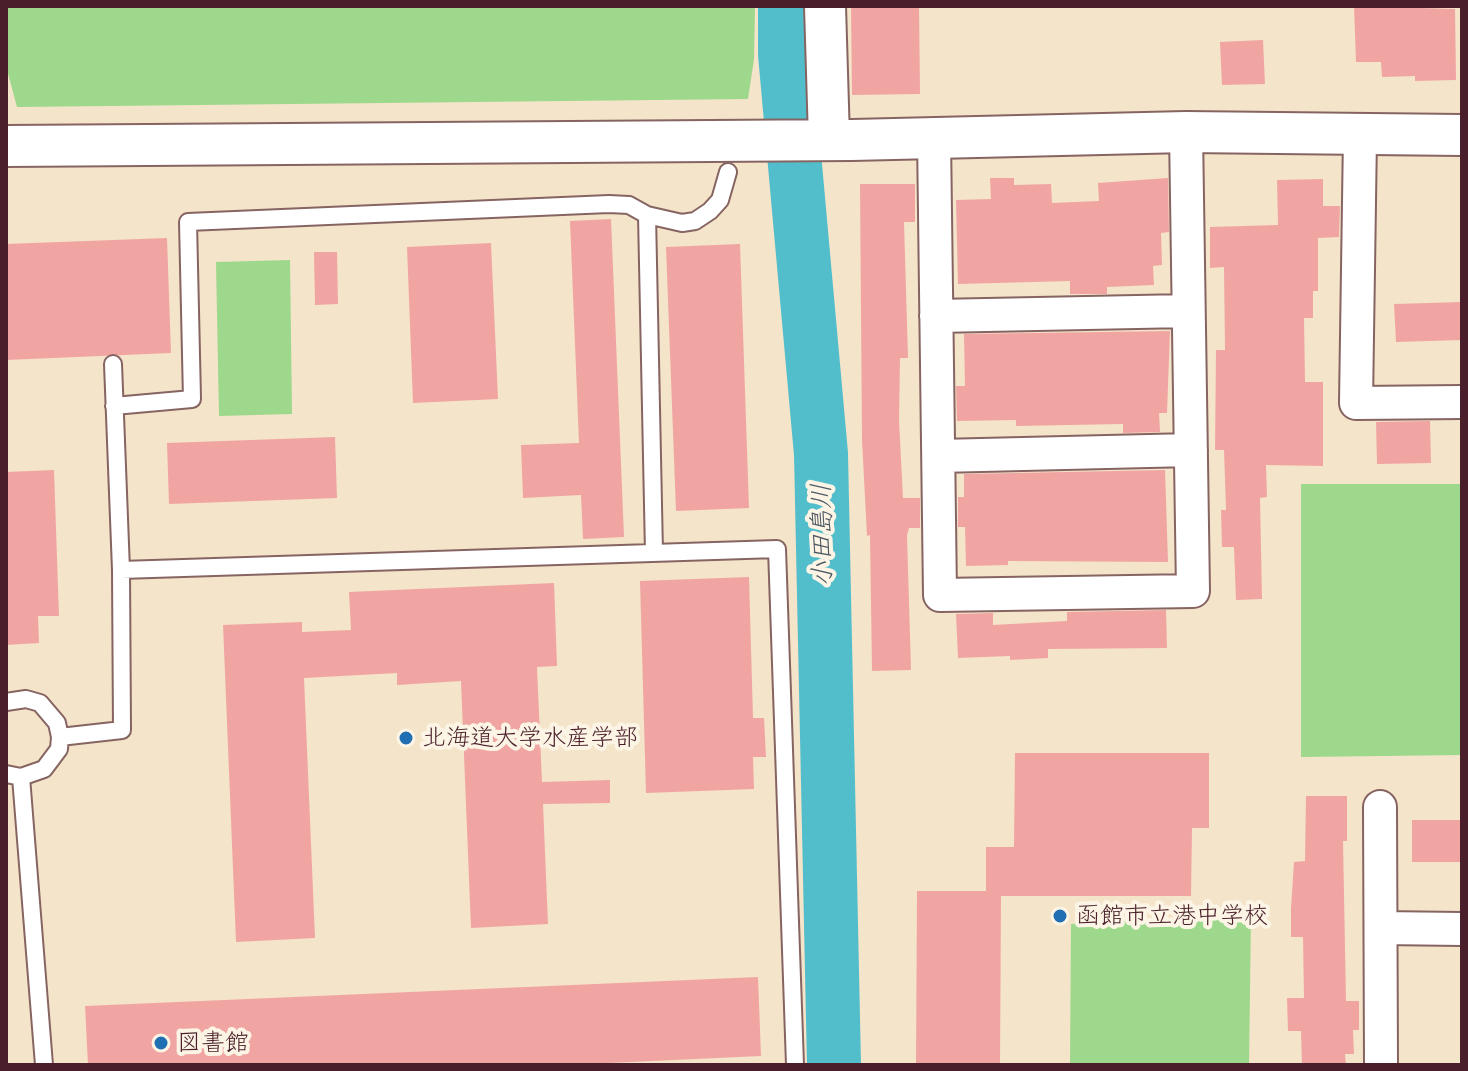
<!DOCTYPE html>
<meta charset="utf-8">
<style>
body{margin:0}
#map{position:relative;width:1468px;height:1071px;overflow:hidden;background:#f4e4c9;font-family:"Playpen Sans",sans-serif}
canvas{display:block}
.frame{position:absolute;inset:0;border:8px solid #4a1f2b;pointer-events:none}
</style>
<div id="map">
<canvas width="1468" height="1071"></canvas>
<div class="frame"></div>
</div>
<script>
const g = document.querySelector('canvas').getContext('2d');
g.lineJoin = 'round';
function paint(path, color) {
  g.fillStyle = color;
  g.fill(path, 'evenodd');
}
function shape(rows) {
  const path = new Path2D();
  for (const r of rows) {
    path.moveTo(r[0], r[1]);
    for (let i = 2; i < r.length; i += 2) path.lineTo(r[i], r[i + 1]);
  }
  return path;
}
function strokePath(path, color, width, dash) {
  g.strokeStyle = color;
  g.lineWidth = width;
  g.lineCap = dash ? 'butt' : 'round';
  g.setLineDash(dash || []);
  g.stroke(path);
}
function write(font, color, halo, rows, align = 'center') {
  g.font = font + ' "Playpen Sans","Klee One",sans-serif';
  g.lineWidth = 8;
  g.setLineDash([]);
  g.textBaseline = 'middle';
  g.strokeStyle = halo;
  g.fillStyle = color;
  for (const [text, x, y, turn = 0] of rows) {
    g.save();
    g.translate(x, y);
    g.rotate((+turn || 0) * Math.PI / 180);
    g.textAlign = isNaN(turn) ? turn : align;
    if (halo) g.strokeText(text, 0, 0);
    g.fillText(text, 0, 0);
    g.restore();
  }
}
paint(shape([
 [6,6,755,6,754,59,748,99,17,107,6,66],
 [290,260,292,414,219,416,216,262],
 [1301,484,1462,484,1462,755,1301,757],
 [1251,915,1249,1065,1070,1065,1071,924]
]), '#9dd88c');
strokePath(shape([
 [785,6,785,54,821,454,834,1065]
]), '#52becc', 54);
paint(shape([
 [851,6,919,6,920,94,852,95],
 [1354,6,1455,9,1456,80,1415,81,1415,76,1382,77,1381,62,1356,62],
 [1263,40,1265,84,1222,85,1220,42],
 [990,178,1014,178,1014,185,1051,184,1052,203,1099,201,1098,183,1168,178,1169,232,1161,233,1162,265,1153,266,1154,285,1107,287,1107,294,1070,294,1070,281,958,284,956,200,991,199],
 [1323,179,1323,206,1340,206,1339,237,1318,238,1318,291,1313,291,1313,318,1304,318,1305,382,1323,382,1323,466,1266,465,1267,497,1260,498,1262,599,1236,600,1234,547,1222,547,1221,510,1226,510,1224,450,1215,450,1216,350,1225,350,1224,267,1210,268,1210,227,1278,225,1277,180],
 [860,184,915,184,915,222,904,222,908,358,900,358,899,420,903,498,920,498,920,528,909,528,907,535,911,670,872,671,870,535,867,536,862,440],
 [611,219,624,537,583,539,581,495,523,498,521,445,579,443,570,221],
 [167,238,171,353,6,360,6,244],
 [491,243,498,399,413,403,407,247],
 [740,244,749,508,676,511,666,247],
 [314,252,337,252,338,304,315,305],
 [1462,302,1462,340,1396,342,1394,304],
 [1170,331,1167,413,1159,413,1160,432,1123,433,1123,424,1016,426,1016,420,957,421,956,386,965,386,964,334],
 [1430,421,1431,463,1377,464,1376,422],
 [335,437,337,498,169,504,167,443],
 [54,470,59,616,38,616,39,643,6,645,6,472],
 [1165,470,1168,562,1008,561,1008,565,966,566,965,527,958,527,958,497,964,497,964,474],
 [749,577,753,718,764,718,766,757,753,757,754,789,646,793,640,581],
 [554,583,557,666,537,667,542,782,610,780,610,803,543,804,548,924,471,928,461,681,397,685,397,673,304,678,315,938,236,942,223,625,302,622,302,632,351,630,349,592],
 [1166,610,1167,648,1048,649,1048,658,1010,660,1010,656,958,658,956,614,993,613,993,625,1067,621,1067,612],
 [1015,753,1209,753,1209,828,1192,828,1191,896,1001,896,1000,1065,916,1065,917,891,986,891,986,847,1014,847],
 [1306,796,1347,796,1347,841,1343,841,1346,1001,1359,1001,1359,1030,1353,1030,1354,1054,1345,1054,1346,1065,1302,1065,1301,1031,1288,1031,1287,998,1304,998,1303,937,1291,937,1291,908,1294,862,1305,861],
 [1412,820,1462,820,1462,862,1412,862],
 [758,977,761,1056,565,1065,88,1065,85,1006]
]), '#f1a5a3');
const service = shape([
 [647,215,654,553],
 [114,406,192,399,188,222,609,204,629,205,647,215,682,223,695,221,710,211,720,200,728,172],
 [121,570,777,549,795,1065],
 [6,702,26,699,40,703,57,723,60,737,59,749,44,769,21,777,6,774],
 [60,737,122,730,121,570,113,364],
 [21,777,44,1065]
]);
const minor = shape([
 [1360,135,1356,403,1462,402],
 [934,137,940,595,1193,591,1186,132],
 [936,316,1187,311],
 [939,456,1191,450],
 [1380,807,1381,1065],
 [1381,928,1462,929]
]);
const tertiary = shape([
 [825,6,829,139],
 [6,146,852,140,1186,132,1462,135]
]);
strokePath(service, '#866462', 20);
strokePath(minor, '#866462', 36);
strokePath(tertiary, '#866462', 44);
strokePath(service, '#fff', 16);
strokePath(minor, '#fff', 32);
strokePath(tertiary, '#fff', 40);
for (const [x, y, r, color] of [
 [406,738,8,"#1f6fb2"],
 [1060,916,8,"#1f6fb2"],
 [161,1043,8,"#1f6fb2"]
]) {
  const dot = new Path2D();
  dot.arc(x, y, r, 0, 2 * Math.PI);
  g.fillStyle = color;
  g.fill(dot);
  strokePath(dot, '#fcf5e5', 3);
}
write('24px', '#4a1f2b', '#fcf5e5', [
 ["北海道大学水産学部",422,738],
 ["函館市立港中学校",1076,916],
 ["図書館",177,1043]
], 'left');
write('italic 26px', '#4d5763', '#fcf5e5', [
 ["小田島川",823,535,-91]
]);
</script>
